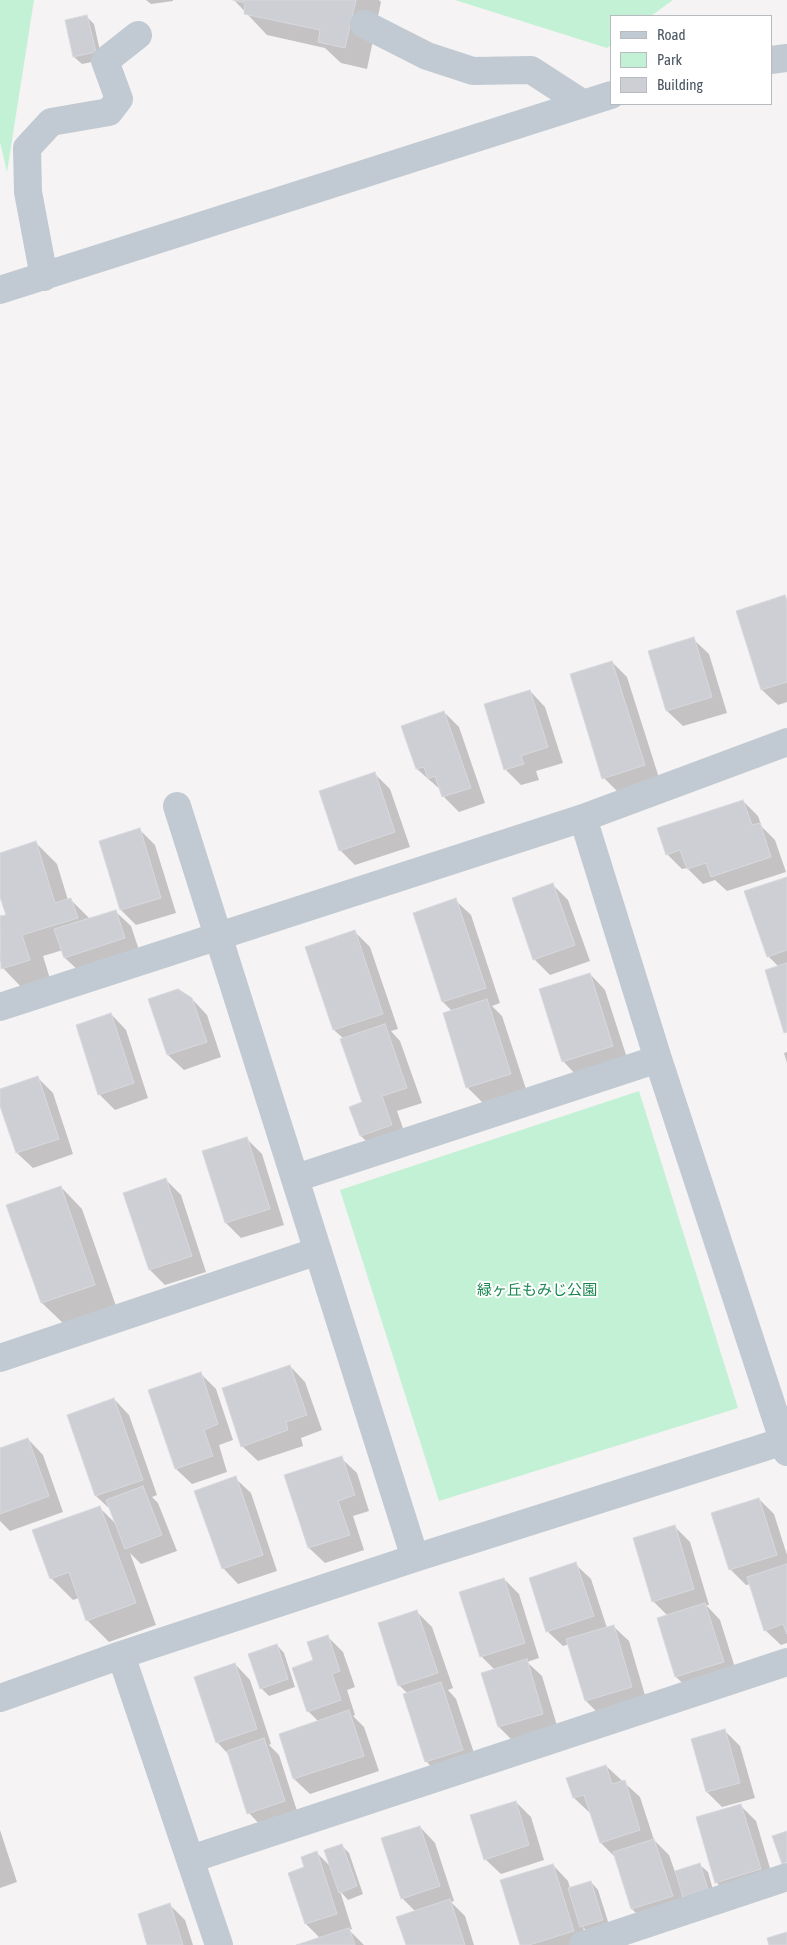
<!DOCTYPE html>
<meta charset="utf-8">
<style>
body{margin:0}
#map{position:relative;width:787px;height:1945px;overflow:hidden;background:#f5f3f3;font-family:"Asap Condensed",sans-serif}
canvas{display:block}
.legend{position:absolute;left:610px;top:15px;width:162px;height:90px;box-sizing:border-box;background:#fff;border:1px solid #b7bbc0;margin:0;padding:6px 9px;list-style:none;font-size:15px;color:#4a5661}
.legend li{display:flex;align-items:center;gap:10px;height:25px}
.legend b{width:25px;border:1px solid #b7bbc0}
</style>
<div id="map">
<canvas width="787" height="1945"></canvas>
<ul class="legend">
<li><b style="height:6px;background:#c1cad2"></b>Road</li>
<li><b style="height:14px;background:#c3f1d5"></b>Park</li>
<li><b style="height:14px;background:#cdcfd5"></b>Building</li>
</ul>
</div>
<script>
const g = document.querySelector('canvas').getContext('2d');
g.lineJoin = 'round';
function paint(path, color) {
  g.fillStyle = color;
  g.fill(path, 'evenodd');
}
function shape(rows) {
  const path = new Path2D();
  for (const r of rows) {
    path.moveTo(r[0], r[1]);
    for (let i = 2; i < r.length; i += 2) path.lineTo(r[i], r[i + 1]);
  }
  return path;
}
function strokePath(path, color, width, dash) {
  g.strokeStyle = color;
  g.lineWidth = width;
  g.lineCap = dash ? 'butt' : 'round';
  g.setLineDash(dash || []);
  g.stroke(path);
}
function write(font, color, halo, rows, align = 'center') {
  g.font = font + ' "Asap Condensed","Noto Sans JP",sans-serif';
  g.lineWidth = 4;
  g.setLineDash([]);
  g.textBaseline = 'middle';
  g.strokeStyle = halo;
  g.fillStyle = color;
  for (const [text, x, y, turn = 0] of rows) {
    g.save();
    g.translate(x, y);
    g.rotate((+turn || 0) * Math.PI / 180);
    g.textAlign = isNaN(turn) ? turn : align;
    if (halo) g.strokeText(text, 0, 0);
    g.fillText(text, 0, 0);
    g.restore();
  }
}
paint(shape([
 [0,0,34,0,7,172,0,142],
 [455,0,673,0,651,16,611,16,611,45,607,48],
 [639,1091,738,1408,439,1501,340,1190]
]), '#c3f1d5');
paint(shape([
 [146,0,173,0,173,1,151,4],
 [234,0,379,0,381,2,367,69,341,63,325,48,267,35],
 [86,16,94,24,102,60,82,64,74,57,66,21],
 [785,597,787,599,787,702,778,705,762,690,738,612],
 [693,639,709,654,727,713,683,726,667,711,650,652],
 [612,662,627,677,660,781,619,793,604,778],
 [530,691,545,707,563,763,536,771,539,780,521,785,506,770,486,705],
 [444,712,459,727,485,803,459,812,444,797,442,791,417,769],
 [375,774,390,789,410,847,355,865,340,850],
 [743,801,758,816,762,827,775,840,786,872,727,891,715,880,703,884,687,868,682,869,667,854],
 [140,830,155,845,176,913,136,925,121,910],
 [36,843,57,864,68,900,71,900,90,919,115,911,131,926,140,953,81,973,65,958,63,950,43,956,51,982,24,990,3,968,0,960,0,918,7,916,0,892,0,854],
 [787,878,787,1033,779,967,768,956],
 [553,885,568,900,590,961,550,975,534,959],
 [455,900,471,915,500,1003,492,1006,502,1016,526,1089,483,1103,467,1087,452,1011,443,1002,414,914],
 [355,932,370,947,398,1029,391,1031,400,1041,422,1103,397,1111,407,1140,376,1151,361,1136,364,1103,344,1039,334,1030,307,948],
 [590,974,605,990,628,1061,578,1077,563,1061],
 [192,999,207,1015,221,1057,184,1070,168,1055],
 [111,1014,126,1030,148,1098,115,1110,99,1094],
 [787,1052,787,1063,784,1053],
 [38,1078,53,1093,73,1154,33,1168,17,1153,0,1102,0,1091],
 [246,1138,262,1154,284,1225,241,1238,226,1223],
 [165,1179,181,1195,206,1272,165,1285,150,1270],
 [61,1187,82,1209,116,1306,64,1324,42,1303,8,1206],
 [290,1366,305,1382,322,1430,301,1438,303,1446,258,1461,242,1446],
 [200,1373,216,1389,233,1440,219,1445,227,1472,192,1484,176,1469,150,1391],
 [114,1399,129,1415,157,1495,152,1497,158,1503,177,1551,141,1564,130,1553,156,1625,109,1642,87,1620,79,1598,73,1600,51,1578,100,1508,117,1525,112,1511,96,1496,68,1415],
 [28,1439,43,1455,63,1512,10,1531,0,1521,0,1449],
 [341,1458,357,1473,369,1511,353,1516,364,1550,325,1563,309,1548,286,1476],
 [235,1478,251,1493,277,1571,238,1584,223,1568],
 [759,1499,774,1514,787,1555,787,1643,781,1645,765,1630,751,1584,746,1585,731,1570,713,1514],
 [675,1527,690,1542,709,1605,706,1605,720,1620,738,1677,692,1692,676,1677,668,1616,653,1601],
 [575,1564,591,1579,607,1628,613,1626,629,1641,647,1702,601,1716,586,1701,569,1644,563,1646,547,1631],
 [504,1579,519,1594,539,1658,527,1662,542,1676,558,1729,514,1742,499,1727,495,1670,481,1656],
 [417,1612,432,1627,453,1688,448,1690,456,1699,478,1765,441,1777,426,1761,408,1694,399,1685],
 [328,1637,343,1652,355,1687,347,1690,355,1715,353,1716,364,1727,379,1771,310,1794,294,1779,280,1735,319,1722,308,1711,315,1661],
 [277,1645,284,1653,295,1687,269,1696,261,1688],
 [235,1664,250,1680,271,1744,269,1745,279,1755,299,1817,264,1829,249,1813,229,1755,217,1742],
 [725,1731,740,1746,755,1798,722,1807,707,1792],
 [606,1766,640,1797,654,1840,669,1855,675,1872,700,1865,708,1872,715,1897,692,1904,682,1894,687,1911,647,1924,632,1909,616,1858,601,1843,591,1812,590,1813,574,1798],
 [516,1802,531,1817,544,1860,501,1874,485,1859],
 [741,1806,756,1821,775,1885,732,1898,716,1882],
 [420,1827,435,1843,454,1901,451,1902,465,1916,474,1945,407,1945,416,1912,402,1898],
 [0,1830,17,1882,0,1888],
 [341,1845,349,1853,363,1894,348,1900,340,1891,352,1929,349,1930,364,1945,300,1945,320,1938,306,1924,306,1868,317,1853,331,1867],
 [553,1865,568,1881,570,1888,591,1882,598,1890,610,1928,589,1934,583,1927,588,1945,521,1945],
 [170,1905,185,1920,193,1945,149,1945]
]), '#0003');
const building = shape([
 [233,0,356,0,345,48,318,42,320,30,244,14,245,3,233,0],
 [87,15,96,52,73,57,65,20,87,15],
 [785,595,787,601,787,682,761,690,736,611,785,595],
 [694,637,712,697,666,711,648,651,694,637],
 [612,661,645,765,602,779,570,674,612,661],
 [530,690,548,747,521,756,524,764,504,770,484,704,530,690],
 [444,711,471,788,442,797,435,776,428,779,424,767,416,769,401,726,444,711],
 [375,772,395,832,339,851,319,791,375,772],
 [743,800,752,825,760,823,771,857,711,877,706,863,687,869,680,850,666,855,657,828,743,800],
 [140,828,161,898,120,910,99,841,140,828],
 [36,841,55,903,71,898,78,918,22,935,30,960,1,969,0,916,6,915,0,897,0,853,36,841],
 [787,877,787,950,767,957,744,891,787,877],
 [553,883,575,945,533,960,512,898,553,883],
 [456,898,486,988,442,1002,413,913,456,898],
 [116,910,125,938,64,958,54,929,116,910],
 [355,930,383,1014,333,1030,305,947,355,930],
 [787,963,787,1032,784,1033,765,970,787,963],
 [590,973,613,1046,562,1062,539,989,590,973],
 [178,989,192,998,207,1042,167,1055,148,999,178,989],
 [487,999,511,1074,466,1088,443,1013,487,999],
 [111,1013,134,1083,98,1095,76,1025,111,1013],
 [385,1024,407,1088,382,1096,392,1125,360,1136,349,1107,362,1102,340,1039,385,1024],
 [38,1076,59,1139,16,1153,0,1106,0,1089,38,1076],
 [247,1137,270,1209,225,1223,202,1151,247,1137],
 [166,1178,192,1256,149,1270,123,1193,166,1178],
 [61,1186,95,1285,41,1303,6,1205,61,1186],
 [290,1365,307,1415,286,1422,288,1430,241,1447,222,1388,290,1365],
 [201,1372,218,1424,204,1430,213,1456,175,1469,148,1390,201,1372],
 [114,1398,143,1480,95,1496,67,1415,114,1398],
 [28,1438,49,1496,0,1514,0,1448,28,1438],
 [342,1456,355,1495,338,1501,350,1535,308,1548,284,1475,342,1456],
 [236,1476,263,1555,222,1569,194,1491,236,1476],
 [143,1486,162,1535,125,1549,106,1500,143,1486],
 [759,1498,777,1555,729,1570,711,1513,759,1498],
 [100,1506,136,1603,86,1621,69,1572,50,1579,32,1530,100,1506],
 [675,1525,694,1589,652,1602,633,1538,675,1525],
 [576,1562,594,1616,546,1632,529,1578,576,1562],
 [787,1564,787,1634,783,1624,764,1631,747,1577,787,1564],
 [504,1578,525,1643,480,1657,459,1592,504,1578],
 [705,1603,724,1662,675,1677,657,1618,705,1603],
 [417,1610,438,1673,398,1686,378,1623,417,1610],
 [614,1625,632,1687,585,1701,566,1639,614,1625],
 [328,1635,340,1671,332,1674,341,1700,307,1712,292,1668,313,1660,307,1642,328,1635],
 [277,1644,288,1679,260,1689,248,1654,277,1644],
 [527,1659,543,1714,498,1727,481,1673,527,1659],
 [235,1663,257,1729,216,1743,194,1677,235,1663],
 [441,1682,463,1750,425,1762,403,1694,441,1682],
 [349,1710,364,1756,293,1779,279,1734,349,1710],
 [725,1729,740,1783,706,1792,691,1739,725,1729],
 [264,1738,285,1801,247,1814,227,1751,264,1738],
 [606,1765,612,1784,625,1780,640,1830,600,1843,584,1795,573,1798,566,1778,606,1765],
 [516,1801,529,1845,484,1860,470,1815,516,1801],
 [741,1804,761,1869,715,1883,696,1817,741,1804],
 [420,1826,440,1886,401,1899,381,1838,420,1826],
 [787,1831,787,1862,782,1864,772,1836,787,1831],
 [654,1839,673,1896,631,1909,613,1852,654,1839],
 [342,1844,357,1886,339,1893,324,1850,342,1844],
 [317,1851,337,1914,305,1924,288,1873,304,1867,301,1857,317,1851],
 [700,1863,708,1890,683,1897,675,1871,700,1863],
 [553,1864,574,1931,529,1945,520,1945,500,1880,553,1864],
 [591,1881,603,1920,580,1927,568,1888,591,1881],
 [450,1899,465,1945,406,1945,396,1917,450,1899],
 [170,1903,183,1945,147,1945,138,1914,170,1903],
 [349,1928,355,1945,296,1945,349,1928],
 [787,1932,787,1945,769,1945,767,1938,787,1932]
]);
paint(building, '#cdcfd5');
strokePath(building, '#d7d9de', 1);
strokePath(shape([
 [364,24,427,56,473,71,531,70,582,103],
 [771,60,787,58],
 [44,277,28,192,27,148,51,122,109,112,119,99,105,61,138,35],
 [0,290,611,95],
 [177,806,415,1558],
 [583,818,658,1059,787,1452],
 [0,1007,583,818,787,742],
 [296,1178,658,1059],
 [0,1358,318,1251],
 [121,1655,219,1945],
 [0,1698,121,1655,415,1558,787,1440],
 [191,1859,787,1662],
 [583,1945,787,1877]
]), '#c1cad2', 28);
write('15px', '#17864f', '#fff', [
 ["緑ヶ丘もみじ公園",537,1290]
]);
</script>
